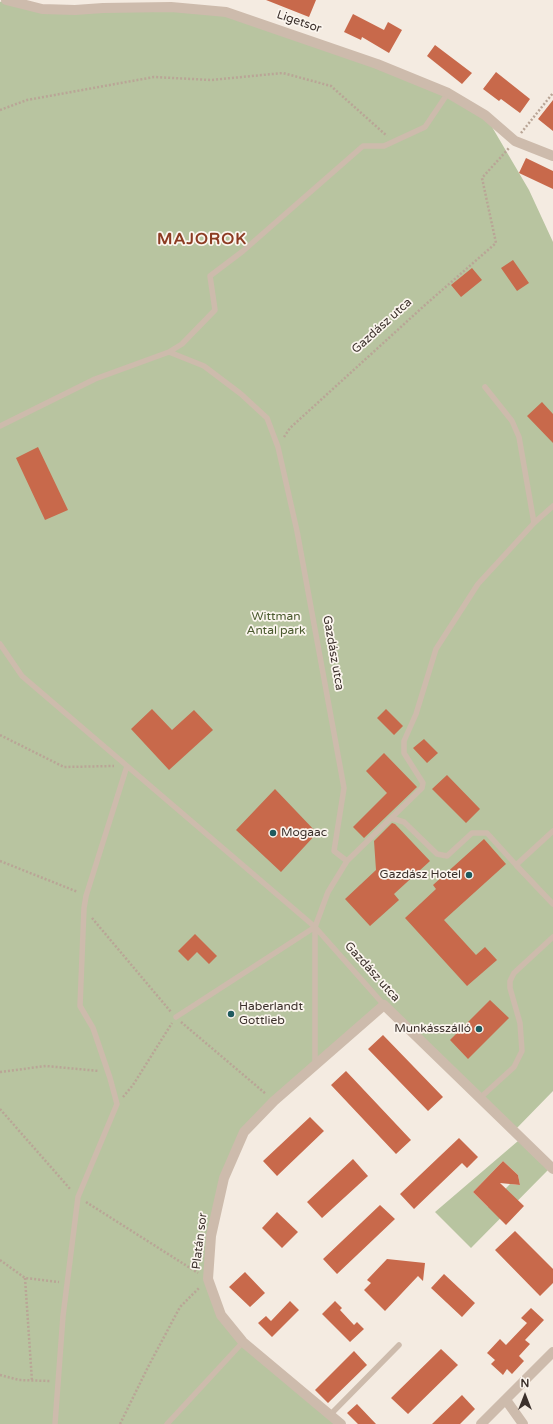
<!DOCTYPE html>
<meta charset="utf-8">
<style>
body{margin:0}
#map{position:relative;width:553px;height:1424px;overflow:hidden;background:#f4ebe1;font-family:"Varela Round",sans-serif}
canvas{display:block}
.north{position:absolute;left:505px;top:1376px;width:40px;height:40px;-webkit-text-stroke:3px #fbf5ee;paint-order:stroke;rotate:0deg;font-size:11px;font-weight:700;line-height:16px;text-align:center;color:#3b302b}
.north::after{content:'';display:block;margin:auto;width:14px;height:18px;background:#3b302b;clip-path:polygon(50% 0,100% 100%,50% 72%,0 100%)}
</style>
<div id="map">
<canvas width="553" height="1424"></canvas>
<div class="north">N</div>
</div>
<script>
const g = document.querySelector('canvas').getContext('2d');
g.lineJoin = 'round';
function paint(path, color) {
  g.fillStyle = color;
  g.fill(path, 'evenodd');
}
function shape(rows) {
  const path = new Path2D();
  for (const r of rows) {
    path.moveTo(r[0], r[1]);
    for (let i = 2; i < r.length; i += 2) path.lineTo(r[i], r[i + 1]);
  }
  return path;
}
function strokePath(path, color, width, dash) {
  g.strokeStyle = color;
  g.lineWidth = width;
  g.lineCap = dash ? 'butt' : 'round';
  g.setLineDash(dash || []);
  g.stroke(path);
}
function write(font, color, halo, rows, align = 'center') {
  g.font = font + ' "Varela Round",sans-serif';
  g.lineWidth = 3.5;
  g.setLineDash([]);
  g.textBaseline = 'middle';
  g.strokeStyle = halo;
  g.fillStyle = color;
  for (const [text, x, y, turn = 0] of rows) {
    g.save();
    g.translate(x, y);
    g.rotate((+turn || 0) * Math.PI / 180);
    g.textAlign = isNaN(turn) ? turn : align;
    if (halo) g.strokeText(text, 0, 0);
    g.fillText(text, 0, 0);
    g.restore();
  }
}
paint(shape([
 [5,0,42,9,226,12,377,64,485,115,529,190,553,242,553,1091,514,1131,384,1006,244,1132,224,1178,208,1279,221,1310,243,1342,340,1424,0,1424,0,2],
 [518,1141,548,1170,471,1248,435,1212],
 [503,1161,518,1175,520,1185,510,1184,488,1207,473,1192]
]), '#b8c4a0');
paint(shape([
 [266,0,316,0,309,17],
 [353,14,384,30,388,22,402,30,389,53,362,37,361,40,344,32],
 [435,45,472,73,462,84,427,56],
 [496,72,530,99,520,113,501,99,499,101,483,89],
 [553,100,553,131,538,119],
 [526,158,553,171,553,189,519,173],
 [513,260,529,283,517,291,501,268],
 [472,268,482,280,461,297,451,285],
 [542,402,553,414,553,443,527,416],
 [38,447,68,510,45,520,16,458],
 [152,709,172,730,194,710,213,730,169,770,131,729],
 [386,709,403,726,394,735,377,718],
 [424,739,438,753,427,763,413,748],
 [384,753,417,787,364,838,353,827,387,793,366,771],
 [447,775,480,809,466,823,432,789],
 [275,789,317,833,281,872,236,830],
 [392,823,395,824,430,861,394,894,399,900,370,926,345,899,376,870,374,841],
 [484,839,506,864,444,920,476,955,485,947,497,960,467,986,405,918,436,889,433,885],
 [195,934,217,956,209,964,197,952,188,961,178,951],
 [490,1000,509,1018,468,1059,450,1040],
 [383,1035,443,1097,428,1111,368,1049],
 [346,1071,411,1140,396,1154,331,1085],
 [310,1117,324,1131,277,1176,263,1161],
 [459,1138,478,1157,467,1168,462,1163,414,1209,400,1194],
 [353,1159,368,1176,322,1218,307,1202],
 [503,1161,518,1175,520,1185,500,1183,524,1206,506,1225,473,1192],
 [380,1205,395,1219,337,1274,323,1259],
 [277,1212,298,1232,282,1248,262,1228],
 [515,1231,553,1269,553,1283,540,1296,495,1250],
 [387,1259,425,1263,423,1281,418,1276,385,1311,364,1290,371,1283,367,1280],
 [245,1272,265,1293,250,1307,229,1287],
 [444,1274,475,1303,462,1317,431,1288],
 [290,1301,299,1310,272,1337,258,1323,266,1316,271,1321],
 [335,1301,342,1308,340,1310,354,1325,357,1322,364,1329,350,1342,322,1314],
 [531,1308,544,1320,525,1340,530,1344,519,1356,524,1361,512,1374,507,1369,503,1375,491,1364,495,1360,487,1353,500,1339,506,1345,527,1323,521,1318],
 [441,1349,458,1365,408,1414,391,1398],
 [354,1351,367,1365,328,1403,315,1390],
 [462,1395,475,1409,460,1424,432,1424],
 [357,1404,376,1424,358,1424,347,1413]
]), '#c8694b');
strokePath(shape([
 [0,110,27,100,154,77,211,80,283,73,331,86,387,136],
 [521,133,553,93],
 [284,437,290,428,425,305,496,243,482,178,509,148],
 [0,735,64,767,114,766],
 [0,861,78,892],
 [92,918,171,1012],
 [181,1022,266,1094],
 [0,1072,46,1066,99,1071],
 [123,1097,133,1085,172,1023],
 [0,1109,71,1190],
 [86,1202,198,1273],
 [0,1260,25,1278,59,1282],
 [25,1278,32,1381],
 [0,1375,19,1380,51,1381],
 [120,1424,148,1367,180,1307,200,1287]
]), '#b9a596', 2.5, [2, 2]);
strokePath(shape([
 [169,352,182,344,215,310,210,276,243,251,363,146,384,146,425,127,448,93],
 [485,387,512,421,519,437,534,523],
 [0,426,95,379,169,352,204,366,241,394,267,418,278,447,297,531,344,788,334,851,347,861,328,892,315,927,315,1065],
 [0,644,22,676,315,927,384,1005],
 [391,818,404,822,437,854,447,856,472,833,487,833,516,865],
 [553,831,516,865,553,904],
 [347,861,422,788,423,783,404,753,404,741,416,714,436,649,478,584,534,523,553,506],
 [176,1017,315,927],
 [480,1098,514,1067,522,1051,520,1023,510,988,510,981,514,973,553,937],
 [330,1415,399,1345],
 [55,1424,63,1316,78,1197,117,1104,110,1078,93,1028,80,1006,84,908,86,896,127,766],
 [167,1424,243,1342]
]), '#cdbbac', 5.5);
strokePath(shape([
 [6,0,42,9,75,10,103,8,171,7,226,12,377,64,448,93,485,115,515,141,553,156],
 [506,1400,523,1424],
 [341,1424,243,1342,221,1315,208,1279,211,1236,224,1178,244,1132,274,1101,384,1005,553,1169],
 [481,1424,553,1352]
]), '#cdbbac', 10);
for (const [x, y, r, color] of [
 [273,833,4,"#1f5a5e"],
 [469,875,4,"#1f5a5e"],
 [231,1014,4,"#1f5a5e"],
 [479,1029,4,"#1f5a5e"]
]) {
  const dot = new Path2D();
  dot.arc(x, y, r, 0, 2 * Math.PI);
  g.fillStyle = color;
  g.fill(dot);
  strokePath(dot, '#fbf5ee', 1.5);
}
write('12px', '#3b302b', '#fbf5ee', [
 ["Ligetsor",299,22,19],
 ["Gazdász utca",382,326,-42],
 ["Gazdász utca",333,653,80],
 ["Gazdász utca",372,972,48],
 ["Platán sor",200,1241,-83]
]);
write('12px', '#4a5a2e', '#fbf5ee', [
 ["Wittman",276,617],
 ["Antal park",276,631]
]);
write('12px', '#3b302b', '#fbf5ee', [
 ["Mogaac",281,833],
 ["Gazdász Hotel",461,875,"right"],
 ["Haberlandt",239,1007],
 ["Gottlieb",239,1021],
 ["Munkásszálló",471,1029,"right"]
], 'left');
g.letterSpacing = '1px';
write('bold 16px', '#8c3b22', '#fbf5ee', [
 ["MAJOROK",202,240]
]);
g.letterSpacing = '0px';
</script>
